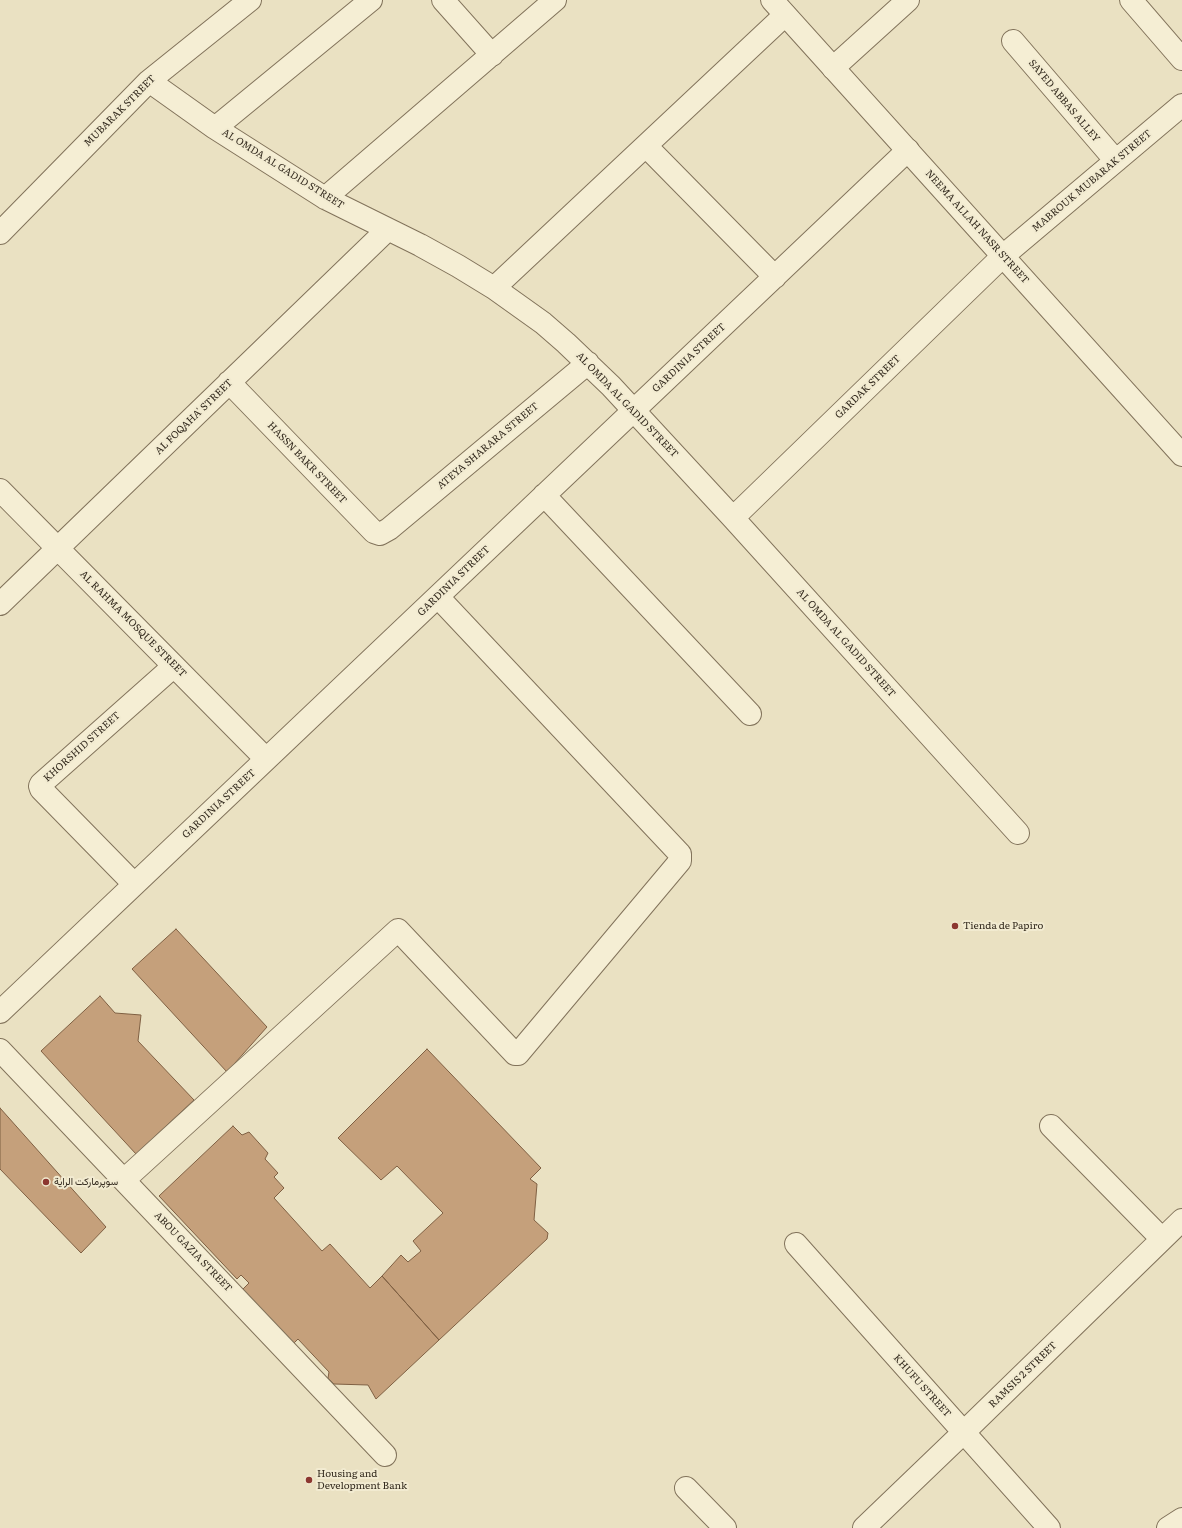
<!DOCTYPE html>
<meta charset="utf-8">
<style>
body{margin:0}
canvas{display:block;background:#eae1c2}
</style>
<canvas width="1182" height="1528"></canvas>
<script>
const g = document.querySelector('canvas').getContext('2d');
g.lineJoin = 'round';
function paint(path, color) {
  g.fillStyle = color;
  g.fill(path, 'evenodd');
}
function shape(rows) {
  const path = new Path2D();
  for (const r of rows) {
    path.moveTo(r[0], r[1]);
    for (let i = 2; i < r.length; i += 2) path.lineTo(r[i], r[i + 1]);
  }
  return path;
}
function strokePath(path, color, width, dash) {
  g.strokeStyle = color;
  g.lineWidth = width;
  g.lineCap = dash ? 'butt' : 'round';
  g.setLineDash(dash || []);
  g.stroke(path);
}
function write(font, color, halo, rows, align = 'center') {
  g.font = font + ' Literata,Vazirmatn,serif';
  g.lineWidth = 4;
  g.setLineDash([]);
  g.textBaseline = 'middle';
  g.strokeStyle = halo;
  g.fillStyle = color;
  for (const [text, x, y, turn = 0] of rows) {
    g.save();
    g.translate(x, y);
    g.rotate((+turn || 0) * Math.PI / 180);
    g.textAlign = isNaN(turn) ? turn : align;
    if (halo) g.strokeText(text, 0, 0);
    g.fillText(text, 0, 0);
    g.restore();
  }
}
const building = shape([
 [176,929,267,1027,227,1072,132,969,176,929],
 [100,996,115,1013,141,1015,138,1041,194,1100,136,1154,41,1051,100,996],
 [427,1049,541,1168,530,1179,537,1184,534,1220,548,1233,547,1239,439,1340,382,1276,401,1255,408,1262,421,1251,413,1241,443,1213,397,1166,381,1180,338,1138,427,1049],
 [0,1108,106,1227,81,1253,0,1169,0,1108],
 [233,1126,242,1135,249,1132,268,1153,265,1159,278,1173,274,1177,284,1188,274,1198,322,1251,330,1244,370,1288,382,1276,439,1340,376,1399,368,1385,334,1384,328,1378,329,1372,298,1339,292,1345,241,1291,249,1283,241,1275,237,1279,159,1196,233,1126]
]);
paint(building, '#c5a07b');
strokePath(building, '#7f6043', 1);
const minor = shape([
 [443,0,492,55],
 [1131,0,1182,59],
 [1013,41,1116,161],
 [833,68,908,0],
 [149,81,215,128,325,198,420,245,458,266,494,288,543,323,566,343,611,386,733,518,1018,833],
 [215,128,371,0],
 [646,146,775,277],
 [325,198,555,0],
 [0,233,149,81,250,0],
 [494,288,785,15],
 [229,382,374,532,380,534,389,529,588,363],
 [0,490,266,759],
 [544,495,750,714],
 [733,518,1003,256,1182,105],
 [0,604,387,230],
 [134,884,41,789,40,786,41,784,174,666],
 [0,1012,908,150],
 [0,1050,385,1455],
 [1051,1126,1162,1239],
 [124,1180,398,930,515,1054,518,1054,680,861,680,854,438,597],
 [796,1244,1049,1528],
 [686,1488,725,1528],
 [864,1528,964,1432,1182,1220],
 [1168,1528,1182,1519]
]);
const tertiary = shape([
 [772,0,1182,455]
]);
strokePath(minor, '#82735b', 24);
strokePath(tertiary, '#82735b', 24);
strokePath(minor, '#f5eed4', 22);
strokePath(tertiary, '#f5eed4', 22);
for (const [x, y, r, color] of [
 [955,926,4,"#8c3730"],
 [46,1182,4,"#8c3730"],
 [309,1480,4,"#8c3730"]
]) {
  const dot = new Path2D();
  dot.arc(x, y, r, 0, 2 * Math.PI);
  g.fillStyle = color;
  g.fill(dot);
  strokePath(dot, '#f2ebd1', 1.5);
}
write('10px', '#332a1e', '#f2ebd1', [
 ["SAYED ABBAS ALLEY",1064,101,50],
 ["MUBARAK STREET",120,111,-45],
 ["AL OMDA AL GADID STREET",283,169,32],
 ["MABROUK MUBARAK STREET",1092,181,-40],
 ["NEEMA ALLAH NASR STREET",977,227,48],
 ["GARDINIA STREET",689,358,-43],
 ["GARDAK STREET",868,387,-44],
 ["AL OMDA AL GADID STREET",627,405,46],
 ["AL FOQAHA' STREET",194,417,-44],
 ["ATEYA SHARARA STREET",488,446,-40],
 ["HASSN BAKR STREET",307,463,46],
 ["GARDINIA STREET",454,581,-44],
 ["AL RAHMA MOSQUE STREET",133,624,45],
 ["AL OMDA AL GADID STREET",846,643,48],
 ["KHORSHID STREET",82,747,-42],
 ["GARDINIA STREET",219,804,-43],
 ["ABOU GAZIA STREET",193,1252,46],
 ["RAMSIS 2 STREET",1023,1375,-44],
 ["KHUFU STREET",922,1386,48]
]);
write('10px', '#332a1e', '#f2ebd1', [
 ["Tienda de Papiro",963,926],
 ["سوپرمارکت الراية",54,1182],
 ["Housing and",317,1474],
 ["Development Bank",317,1486]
], 'left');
</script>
